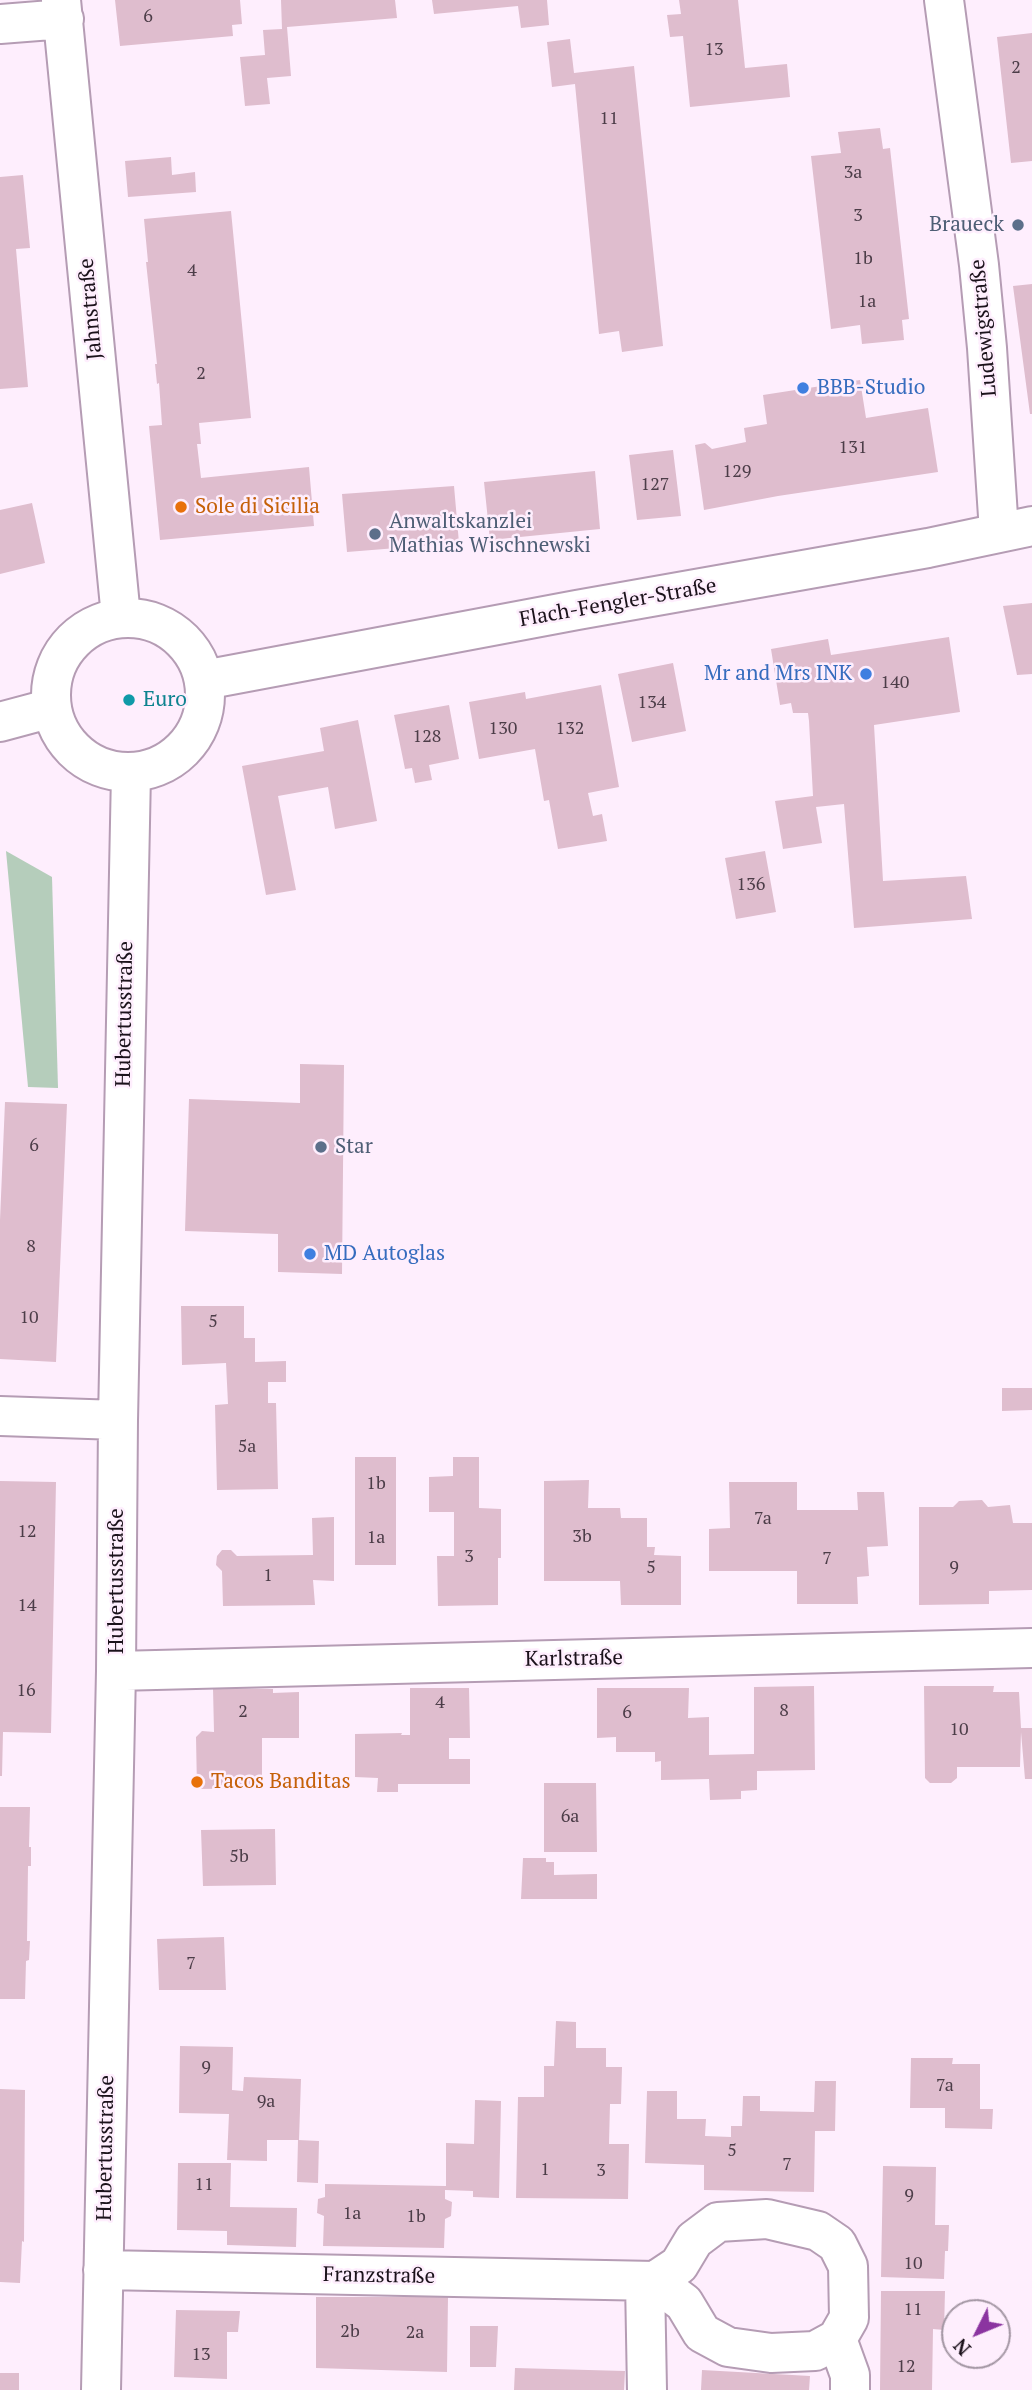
<!DOCTYPE html>
<meta charset="utf-8">
<style>
body{margin:0}
#map{position:relative;width:1032px;height:2390px;overflow:hidden;background:#feeefd;font-family:"PT Serif",serif}
canvas{display:block}
.north{position:absolute;left:941px;top:2299px;width:70px;height:70px;box-sizing:border-box;background:#feeefd;border:2px solid #a396a3;border-radius:50%;rotate:227deg;font-size:19px;font-weight:700;line-height:28px;text-align:center;color:#1b121b}
.north::after{content:'';display:block;margin:auto;width:24px;height:32px;background:#8b34a0;clip-path:polygon(50% 0,100% 100%,50% 72%,0 100%)}
</style>
<div id="map">
<canvas width="1032" height="2390"></canvas>
<div class="north">N</div>
</div>
<script>
const g = document.querySelector('canvas').getContext('2d');
g.lineJoin = 'round';
function paint(path, color) {
  g.fillStyle = color;
  g.fill(path, 'evenodd');
}
function shape(rows) {
  const path = new Path2D();
  for (const r of rows) {
    if (r.length === 3) {
      path.moveTo(r[0] + r[2], r[1]);
      path.arc(r[0], r[1], r[2], 0, 2 * Math.PI);
      continue;
    }
    path.moveTo(r[0], r[1]);
    for (let i = 2; i < r.length; i += 2) path.lineTo(r[i], r[i + 1]);
  }
  return path;
}
function strokePath(path, color, width, dash) {
  g.strokeStyle = color;
  g.lineWidth = width;
  g.lineCap = dash ? 'butt' : 'round';
  g.setLineDash(dash || []);
  g.stroke(path);
}
function write(font, color, halo, rows, align = 'center') {
  g.font = font + ' "PT Serif",serif';
  g.lineWidth = 5;
  g.setLineDash([]);
  g.textBaseline = 'middle';
  g.strokeStyle = halo;
  g.fillStyle = color;
  for (const [text, x, y, turn = 0] of rows) {
    g.save();
    g.translate(x, y);
    g.rotate((+turn || 0) * Math.PI / 180);
    g.textAlign = isNaN(turn) ? turn : align;
    if (halo) g.strokeText(text, 0, 0);
    g.fillText(text, 0, 0);
    g.restore();
  }
}
paint(shape([
 [6,851,52,877,58,1088,28,1087]
]), '#b5cdbb');
paint(shape([
 [115,0,240,0,242,24,232,25,233,36,120,46],
 [281,0,395,0,397,18,287,27,291,76,267,78,270,104,245,106,240,57,265,55,263,30,282,29],
 [432,0,547,0,549,25,521,28,518,6,434,14],
 [679,0,738,0,745,68,787,64,790,97,690,107,683,36,670,37,667,15,681,14],
 [1032,33,1032,161,1011,163,997,37],
 [570,39,574,73,634,66,663,346,622,352,619,331,599,334,575,84,552,87,547,42],
 [880,128,883,149,890,148,909,319,902,320,904,340,862,344,860,325,831,329,811,156,841,153,838,132],
 [171,157,172,175,195,172,196,192,128,197,125,161],
 [23,175,30,248,16,249,28,387,0,389,0,177],
 [231,211,251,418,199,423,201,444,197,444,201,478,309,467,314,526,160,540,149,426,162,425,159,383,157,384,155,364,157,364,146,262,148,262,144,219],
 [1032,284,1032,414,1030,414,1013,286],
 [860,380,866,418,928,408,938,472,778,496,704,510,695,445,705,443,712,449,746,442,744,428,767,424,763,395],
 [673,450,681,516,637,520,629,455],
 [595,471,600,529,490,540,484,482],
 [454,486,459,543,347,552,342,494],
 [32,503,45,563,0,574,0,510],
 [1032,603,1032,674,1017,675,1003,606],
 [949,637,960,712,874,725,883,881,966,876,972,919,854,928,844,804,816,807,822,843,783,849,775,801,813,796,809,721,808,713,793,713,791,703,780,705,771,649,828,639,831,655],
 [673,663,686,731,632,742,618,674],
 [601,685,619,787,588,793,593,816,602,814,607,841,558,849,549,800,544,801,535,749,479,759,469,702,525,692,526,699],
 [449,705,459,759,429,765,432,780,415,783,412,768,405,769,394,715],
 [358,720,377,821,335,829,328,787,278,796,296,890,266,895,242,766,324,751,320,728],
 [765,851,776,912,736,919,725,858],
 [300,1064,344,1065,342,1274,278,1272,278,1234,185,1231,189,1099,300,1103],
 [5,1102,67,1104,56,1362,0,1359,0,1220],
 [181,1306,244,1306,244,1338,255,1338,255,1362,286,1361,286,1382,268,1382,268,1403,276,1403,278,1489,217,1490,215,1405,228,1404,226,1363,182,1365],
 [1002,1388,1032,1388,1032,1410,1002,1411],
 [355,1457,396,1457,396,1565,355,1565],
 [453,1457,479,1457,479,1508,501,1509,501,1558,498,1558,498,1605,438,1606,437,1556,454,1556,454,1512,429,1512,429,1477,453,1476],
 [589,1480,588,1508,620,1508,621,1518,647,1518,647,1547,655,1547,654,1555,681,1556,681,1605,621,1605,620,1581,544,1581,544,1481],
 [0,1481,56,1482,51,1733,3,1732,2,1776,0,1776],
 [729,1482,797,1482,797,1510,858,1510,857,1492,884,1492,888,1546,867,1547,869,1576,857,1577,858,1604,797,1604,797,1571,709,1571,709,1529,730,1528],
 [982,1500,988,1507,1010,1505,1013,1523,1032,1523,1032,1590,989,1591,989,1604,919,1605,919,1507,953,1507,959,1501],
 [334,1517,334,1581,313,1580,315,1605,223,1606,222,1571,216,1565,217,1556,222,1550,231,1550,237,1556,313,1555,312,1518],
 [814,1686,815,1770,757,1771,757,1790,741,1791,741,1799,710,1800,709,1779,661,1780,661,1761,655,1762,655,1752,616,1752,616,1737,597,1738,597,1688,689,1688,688,1718,709,1717,709,1755,754,1754,754,1687],
 [924,1686,994,1686,993,1692,1019,1692,1021,1728,1032,1728,1032,1779,1025,1779,1021,1732,1020,1767,957,1767,957,1778,951,1783,930,1783,925,1778],
 [213,1688,273,1689,273,1693,299,1692,299,1738,262,1738,262,1788,197,1789,196,1737,202,1731,214,1732],
 [410,1688,469,1688,470,1738,449,1738,449,1759,470,1759,470,1784,398,1784,398,1792,377,1792,378,1778,355,1777,355,1734,402,1733,401,1735,410,1735],
 [544,1783,596,1783,597,1852,544,1852],
 [0,1807,30,1807,29,1847,31,1847,31,1866,28,1866,27,1941,30,1941,29,1960,26,1961,25,1999,0,1999],
 [275,1829,276,1885,203,1886,201,1830],
 [523,1858,546,1858,546,1862,554,1862,554,1875,597,1874,597,1899,521,1899],
 [224,1937,226,1990,159,1990,157,1939],
 [556,2021,576,2022,576,2048,606,2048,606,2067,622,2067,621,2104,610,2104,609,2144,629,2144,628,2199,516,2198,518,2097,544,2097,544,2066,554,2066],
 [180,2046,233,2047,232,2090,243,2091,244,2077,301,2079,299,2140,267,2140,267,2161,227,2160,229,2114,179,2113],
 [911,2058,953,2058,952,2064,980,2064,980,2109,993,2109,992,2129,945,2128,945,2108,910,2108],
 [815,2081,836,2081,835,2131,815,2131,814,2192,704,2190,704,2165,645,2163,647,2091,677,2091,677,2119,706,2119,705,2136,731,2137,731,2126,742,2126,743,2096,760,2096,760,2111,814,2112],
 [0,2089,25,2090,24,2242,22,2241,20,2283,0,2282],
 [475,2100,501,2101,499,2198,473,2197,473,2191,445,2190,445,2199,452,2202,451,2216,445,2219,444,2248,323,2246,324,2216,317,2213,318,2199,325,2197,325,2184,446,2186,446,2143,474,2144],
 [298,2140,319,2141,318,2183,297,2182],
 [178,2163,231,2163,230,2207,297,2208,296,2247,227,2245,227,2231,177,2230],
 [883,2166,936,2167,935,2225,949,2225,948,2251,945,2251,944,2279,881,2277],
 [881,2291,945,2291,944,2330,933,2329,932,2390,880,2390],
 [316,2297,448,2297,447,2372,316,2368],
 [176,2310,240,2311,238,2332,227,2332,227,2379,174,2377],
 [470,2326,498,2326,496,2367,470,2367],
 [515,2368,625,2371,624,2390,514,2390],
 [702,2370,810,2376,809,2390,701,2390],
 [0,2373,19,2373,19,2390,0,2390]
]), '#dfbdce');
const minor = shape([
 [61,0,121,617],
 [944,0,979,265,987,348,999,532],
 [0,24,64,19],
 [128,695,77],
 [204,680,577,610,928,548,1032,526],
 [0,722,52,708],
 [0,1416,118,1420],
 [116,1671,1032,1648],
 [103,2270,655,2281,684,2303,702,2333,728,2347,771,2353,815,2351,837,2339,849,2318,848,2266,837,2244,818,2231,767,2219,718,2222,694,2240,679,2265,655,2281],
 [645,2281,647,2390],
 [837,2339,850,2375,850,2390],
 [101,2390,116,1671,118,1420,131,773]
]);
strokePath(minor, '#b59cb4', 42);
strokePath(minor, '#fff', 38);
for (const [x, y, r, color] of [
 [1018,225,7,"#5c6f8a"],
 [803,388,7,"#3f7fe0"],
 [181,507,7,"#e8710a"],
 [375,534,7,"#5c6f8a"],
 [866,674,7,"#3f7fe0"],
 [129,700,7,"#0f9aa8"],
 [321,1147,7,"#5c6f8a"],
 [310,1254,7,"#3f7fe0"],
 [197,1782,7,"#e8710a"]
]) {
  const dot = new Path2D();
  dot.arc(x, y, r, 0, 2 * Math.PI);
  g.fillStyle = color;
  g.fill(dot);
  strokePath(dot, '#feeefd', 2.5);
}
write('18px', '#4c3d48', null, [
 ["6",148,17],
 ["13",714,50],
 ["2",1016,68],
 ["11",609,119],
 ["3a",853,173],
 ["3",858,216],
 ["1b",863,259],
 ["4",192,271],
 ["1a",867,302],
 ["2",201,374],
 ["131",853,448],
 ["129",737,472],
 ["127",655,485],
 ["140",895,683],
 ["134",652,703],
 ["130",503,729],
 ["132",570,729],
 ["128",427,737],
 ["136",751,885],
 ["6",34,1146],
 ["8",31,1247],
 ["10",29,1318],
 ["5",213,1322],
 ["5a",247,1447],
 ["1b",376,1484],
 ["7a",763,1519],
 ["12",27,1532],
 ["3b",582,1537],
 ["1a",376,1538],
 ["3",469,1557],
 ["7",827,1559],
 ["5",651,1568],
 ["9",954,1568],
 ["1",268,1576],
 ["14",27,1606],
 ["16",26,1691],
 ["4",440,1703],
 ["8",784,1711],
 ["2",243,1712],
 ["6",627,1713],
 ["10",959,1730],
 ["6a",570,1817],
 ["5b",239,1857],
 ["7",191,1964],
 ["9",206,2068],
 ["7a",945,2086],
 ["9a",266,2102],
 ["5",732,2151],
 ["7",787,2165],
 ["1",545,2170],
 ["3",601,2171],
 ["11",204,2185],
 ["9",909,2196],
 ["1a",352,2214],
 ["1b",416,2217],
 ["10",913,2264],
 ["11",913,2310],
 ["2b",350,2332],
 ["2a",415,2333],
 ["13",201,2355],
 ["12",906,2367]
]);
write('21px', '#4e5e75', '#feeefd', [
 ["Braueck",1004,225,"right"],
 ["Anwaltskanzlei",389,522],
 ["Mathias Wischnewski",389,546],
 ["Star",335,1147]
], 'left');
write('21px', '#1b121b', '#feeefd', [
 ["Jahnstraße",91,309,-95],
 ["Ludewigstraße",984,328,-95],
 ["Flach-Fengler-Straße",618,603,-10],
 ["Hubertusstraße",125,1014,-89],
 ["Hubertusstraße",117,1581,-90],
 ["Karlstraße",574,1659,-1],
 ["Hubertusstraße",106,2148,-89],
 ["Franzstraße",379,2276,1]
]);
write('21px', '#366cbe', '#feeefd', [
 ["BBB-Studio",817,388],
 ["Mr and Mrs INK",852,674,"right"],
 ["MD Autoglas",324,1254]
], 'left');
write('21px', '#c56008', '#feeefd', [
 ["Sole di Sicilia",195,507],
 ["Tacos Banditas",211,1782]
], 'left');
write('21px', '#0d838f', '#feeefd', [
 ["Euro",143,700]
], 'left');
</script>
